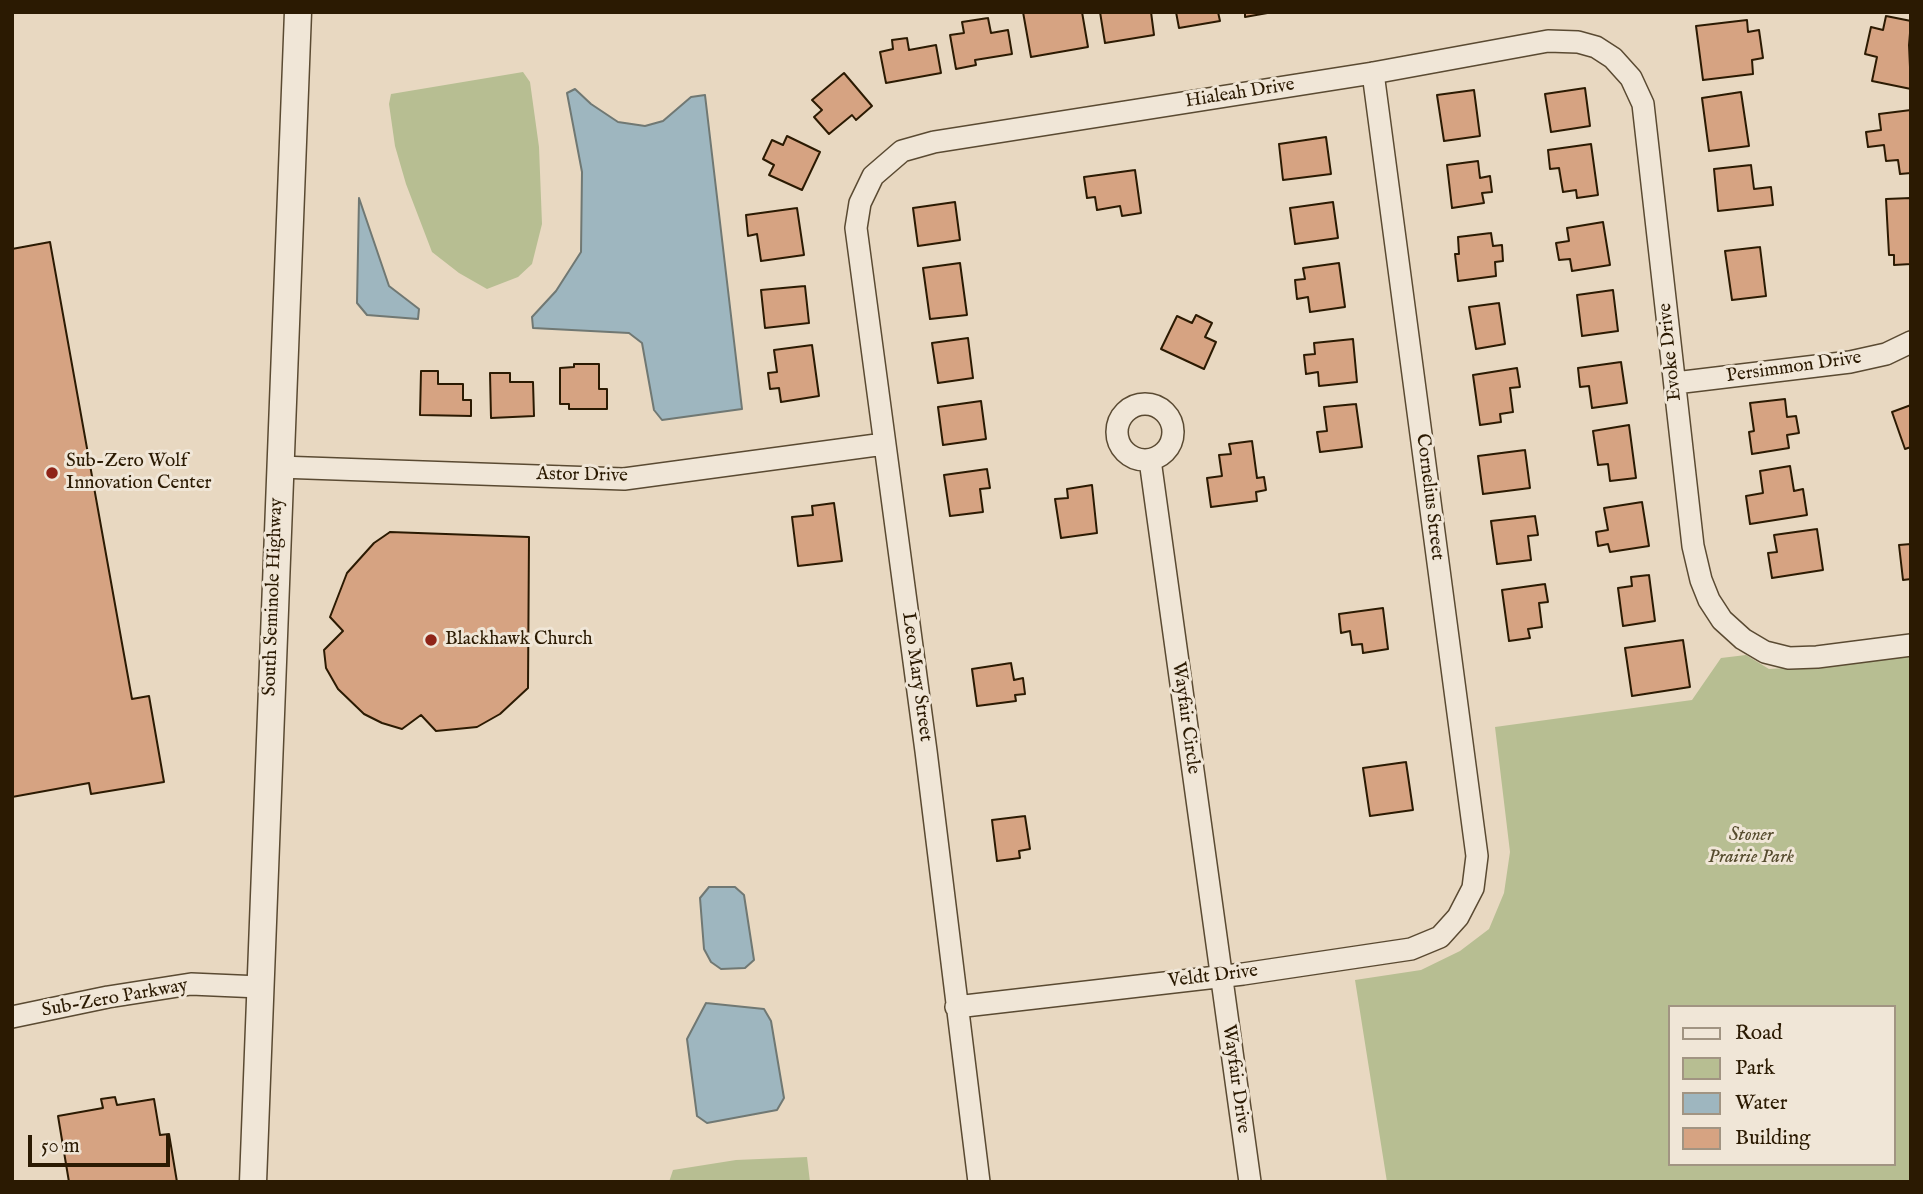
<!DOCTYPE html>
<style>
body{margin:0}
#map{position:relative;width:1923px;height:1194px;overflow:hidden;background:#e8d8c1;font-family:"IM FELL English",serif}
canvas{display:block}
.frame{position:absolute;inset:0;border:14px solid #2b1a02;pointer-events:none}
.legend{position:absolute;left:1668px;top:1005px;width:228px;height:161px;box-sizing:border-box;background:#f0e6d7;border:2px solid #a19482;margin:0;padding:9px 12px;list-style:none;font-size:21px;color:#2b1a02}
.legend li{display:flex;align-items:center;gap:14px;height:35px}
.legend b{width:35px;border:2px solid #a19482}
.scale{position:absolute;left:28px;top:1135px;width:142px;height:32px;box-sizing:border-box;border:4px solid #2b1a02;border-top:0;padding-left:9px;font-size:21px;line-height:24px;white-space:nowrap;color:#2b1a02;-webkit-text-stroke:5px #f0e6d7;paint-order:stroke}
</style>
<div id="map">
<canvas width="1923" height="1194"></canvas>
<div class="frame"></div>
<ul class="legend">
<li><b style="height:9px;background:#f0e6d7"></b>Road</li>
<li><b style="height:19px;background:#b7be92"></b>Park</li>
<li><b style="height:19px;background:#9eb6bf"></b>Water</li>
<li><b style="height:19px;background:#d6a382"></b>Building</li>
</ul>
<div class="scale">50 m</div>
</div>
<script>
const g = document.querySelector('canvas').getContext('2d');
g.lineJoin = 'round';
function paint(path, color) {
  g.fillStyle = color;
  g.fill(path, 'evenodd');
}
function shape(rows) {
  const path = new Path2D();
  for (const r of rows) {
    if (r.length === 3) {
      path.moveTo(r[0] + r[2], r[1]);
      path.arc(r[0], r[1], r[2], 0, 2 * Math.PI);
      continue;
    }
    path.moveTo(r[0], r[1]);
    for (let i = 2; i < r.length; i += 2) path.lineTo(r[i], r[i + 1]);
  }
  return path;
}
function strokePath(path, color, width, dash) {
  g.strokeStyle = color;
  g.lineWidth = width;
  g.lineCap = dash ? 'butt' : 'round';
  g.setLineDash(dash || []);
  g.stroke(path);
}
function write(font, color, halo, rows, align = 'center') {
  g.font = font + ' "IM FELL English",serif';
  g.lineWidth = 6;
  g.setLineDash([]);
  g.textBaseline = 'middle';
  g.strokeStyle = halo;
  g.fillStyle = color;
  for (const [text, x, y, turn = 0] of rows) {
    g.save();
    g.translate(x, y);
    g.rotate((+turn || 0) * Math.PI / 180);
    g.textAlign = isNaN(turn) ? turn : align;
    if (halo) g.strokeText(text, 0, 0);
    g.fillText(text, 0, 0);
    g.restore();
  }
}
paint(shape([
 [523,72,530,82,539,147,542,224,532,264,518,277,487,289,459,273,432,252,406,184,395,146,389,104,391,94],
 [1911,653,1911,1182,1387,1182,1355,980,1421,970,1460,951,1489,929,1504,893,1510,852,1495,727,1692,700,1721,658,1746,655,1769,669,1804,667],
 [1669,1007,1893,1007,1893,1164,1669,1164],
 [807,1157,810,1182,669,1182,673,1170,736,1160]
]), '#b7be92');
const water = shape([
 [575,89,591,104,618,122,645,126,663,121,691,97,705,95,742,409,662,420,654,410,642,343,629,333,533,328,532,317,556,291,581,252,582,172,567,93,575,89],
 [359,198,389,286,419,309,418,319,367,315,357,303,359,198],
 [709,887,735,887,744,895,754,960,745,968,721,969,711,962,704,949,700,898,709,887],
 [706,1003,764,1009,771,1021,784,1098,777,1110,707,1123,697,1116,687,1039,706,1003]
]);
paint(water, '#9eb6bf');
strokePath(water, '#707873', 2);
const building = shape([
 [1023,12,1082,12,1088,47,1031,57,1023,12],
 [1100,12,1151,12,1154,35,1105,43,1100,12],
 [1176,12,1218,12,1220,21,1179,28,1176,12],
 [1245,12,1273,12,1245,17,1245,12],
 [1886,16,1911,21,1909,45,1911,89,1872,81,1877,57,1865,54,1871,27,1883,30,1886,16],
 [988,18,991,33,1008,30,1012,54,975,60,976,65,956,69,950,35,964,33,962,22,988,18],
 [1747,20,1748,32,1759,30,1763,58,1752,60,1753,74,1703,80,1696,26,1747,20],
 [907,38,909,50,936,45,941,73,886,83,880,52,893,49,892,40,907,38],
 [844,73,872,106,856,120,852,115,829,134,814,117,822,110,812,100,844,73],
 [1585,88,1590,126,1551,132,1545,94,1585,88],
 [1474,90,1480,136,1444,141,1437,95,1474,90],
 [1741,92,1749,146,1709,151,1702,98,1741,92],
 [1911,110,1911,173,1900,174,1898,160,1886,161,1884,145,1868,147,1866,132,1881,130,1879,114,1911,110],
 [787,136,820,152,802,190,769,175,774,165,763,159,772,140,783,145,787,136],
 [1326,137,1331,174,1283,180,1279,144,1326,137],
 [1591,144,1598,195,1577,198,1576,190,1563,192,1559,168,1550,169,1548,150,1591,144],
 [1478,161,1480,178,1490,176,1492,192,1482,193,1484,203,1452,208,1447,165,1478,161],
 [1751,165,1754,189,1771,187,1773,205,1718,211,1714,169,1751,165],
 [1135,170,1141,213,1122,216,1120,206,1097,210,1095,197,1087,198,1084,177,1135,170],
 [1911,198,1911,264,1894,265,1894,255,1889,255,1886,199,1911,198],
 [955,202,960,240,918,246,913,208,955,202],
 [1333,202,1338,238,1295,244,1290,208,1333,202],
 [797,208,804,255,761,261,757,234,748,236,746,215,797,208],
 [1603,222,1610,265,1572,271,1570,259,1559,260,1556,243,1569,241,1567,228,1603,222],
 [1491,233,1493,246,1502,245,1503,261,1495,262,1496,276,1458,281,1455,254,1459,254,1458,237,1491,233],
 [50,242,132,699,149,696,164,782,91,794,89,783,12,797,12,249,50,242],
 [1760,247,1766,296,1732,300,1725,251,1760,247],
 [960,263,967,315,930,319,923,268,960,263],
 [1339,263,1345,307,1310,312,1308,297,1297,299,1295,280,1305,279,1303,268,1339,263],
 [805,286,809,323,765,328,761,290,805,286],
 [1613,290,1618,331,1582,336,1577,295,1613,290],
 [1499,303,1505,344,1476,349,1469,307,1499,303],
 [1196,315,1212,323,1205,337,1216,342,1204,369,1161,349,1177,316,1192,323,1196,315],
 [968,338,973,378,938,383,932,343,968,338],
 [1353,339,1357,382,1319,386,1318,372,1306,374,1304,355,1315,354,1314,343,1353,339],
 [812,345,819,396,781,402,779,388,770,389,768,373,777,372,774,350,812,345],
 [1621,362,1627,403,1592,408,1589,386,1580,387,1578,368,1621,362],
 [574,364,599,364,599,389,607,389,607,409,569,409,569,404,560,404,560,368,574,367,574,364],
 [1517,368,1520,387,1510,388,1513,412,1500,414,1501,422,1480,425,1473,375,1517,368],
 [421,371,438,371,438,384,463,384,463,400,471,400,471,416,420,415,421,371],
 [490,373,510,373,510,382,533,382,534,416,491,418,490,373],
 [1785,399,1787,417,1796,416,1799,433,1787,435,1789,448,1752,454,1749,432,1754,431,1750,403,1785,399],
 [981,401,986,439,943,445,938,407,981,401],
 [1356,404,1362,447,1320,452,1317,432,1327,431,1324,407,1356,404],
 [1911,405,1911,447,1905,449,1892,412,1911,405],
 [1629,425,1636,478,1610,481,1608,464,1598,465,1593,431,1629,425],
 [1252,441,1257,478,1264,477,1266,490,1256,492,1257,501,1211,507,1207,478,1222,476,1219,455,1231,454,1229,444,1252,441],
 [1525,450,1530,488,1483,494,1478,456,1525,450],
 [1790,466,1794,491,1803,489,1807,515,1750,524,1746,496,1763,493,1760,471,1790,466],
 [987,469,990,488,980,489,983,512,950,516,944,475,987,469],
 [1092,485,1097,533,1061,538,1055,499,1068,498,1067,489,1092,485],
 [1642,502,1649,546,1610,552,1608,544,1598,546,1596,532,1608,530,1604,508,1642,502],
 [834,503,842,561,798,566,792,517,813,515,812,506,834,503],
 [1535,516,1538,535,1528,536,1531,560,1497,564,1491,521,1535,516],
 [1817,529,1823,570,1772,578,1768,553,1777,552,1774,535,1817,529],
 [390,532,529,537,528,688,500,714,477,727,436,731,421,715,402,729,382,723,364,714,338,689,326,668,324,650,343,631,330,617,347,573,374,543,390,532],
 [1911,544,1911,579,1903,580,1899,545,1911,544],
 [1649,575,1655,621,1623,626,1618,588,1632,586,1631,577,1649,575],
 [1545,584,1548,602,1539,603,1542,627,1528,629,1530,638,1509,641,1502,590,1545,584],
 [1383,608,1388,649,1363,653,1362,644,1352,645,1350,631,1341,633,1339,614,1383,608],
 [1683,640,1690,687,1632,696,1625,648,1683,640],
 [1011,663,1014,680,1023,678,1025,694,1015,695,1016,701,977,706,972,669,1011,663],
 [1406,762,1413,810,1370,816,1363,768,1406,762],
 [1025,816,1030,849,1019,851,1020,858,997,861,992,820,1025,816],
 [115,1097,117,1105,154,1099,160,1135,169,1134,177,1182,69,1182,58,1116,103,1108,101,1099,115,1097]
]);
paint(building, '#d6a382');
strokePath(building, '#2b1a02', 2);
const minor = shape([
 [1675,383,1850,362,1886,354,1911,342],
 [1145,432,28],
 [1150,460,1250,1182],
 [279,467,624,479,884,444],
 [956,1007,1243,974,1411,949,1440,937,1458,917,1473,888,1477,856,1373,73],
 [12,1017,108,997,191,984,260,987],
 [979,1182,926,751,856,228,860,203,873,176,902,151,934,142,1373,73,1548,41,1578,42,1596,47,1613,58,1631,78,1643,104,1693,546,1701,580,1709,600,1722,620,1743,639,1765,652,1789,658,1817,657,1911,645]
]);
const tertiary = shape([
 [253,1182,298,12]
]);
strokePath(minor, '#5a4a32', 24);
strokePath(tertiary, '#5a4a32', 29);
strokePath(minor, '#f0e6d7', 21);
strokePath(tertiary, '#f0e6d7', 26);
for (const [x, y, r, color] of [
 [52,473,7,"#8f2418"],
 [431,640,7,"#8f2418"]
]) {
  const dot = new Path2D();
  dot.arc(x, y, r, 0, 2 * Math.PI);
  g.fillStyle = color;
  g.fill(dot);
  strokePath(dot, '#f0e6d7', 2.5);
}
write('19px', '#2b1a02', '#f0e6d7', [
 ["Hialeah Drive",1240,94,-9],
 ["Evoke Drive",1671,352,-96],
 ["Persimmon Drive",1794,368,-8],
 ["Astor Drive",582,476,1],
 ["Cornelius Street",1429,497,83],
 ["South Seminole Highway",274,597,-88],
 ["Leo Mary Street",916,677,82],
 ["Wayfair Circle",1185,718,82],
 ["Veldt Drive",1213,977,-7],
 ["Sub-Zero Parkway",115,999,-10],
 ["Wayfair Drive",1235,1079,82]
]);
write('19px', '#2b1a02', '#f0e6d7', [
 ["Sub-Zero Wolf",66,462],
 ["Innovation Center",66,484],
 ["Blackhawk Church",445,640]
], 'left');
write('italic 19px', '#554b2d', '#f0e6d7', [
 ["Stoner",1751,836],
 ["Prairie Park",1751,858]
]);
</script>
